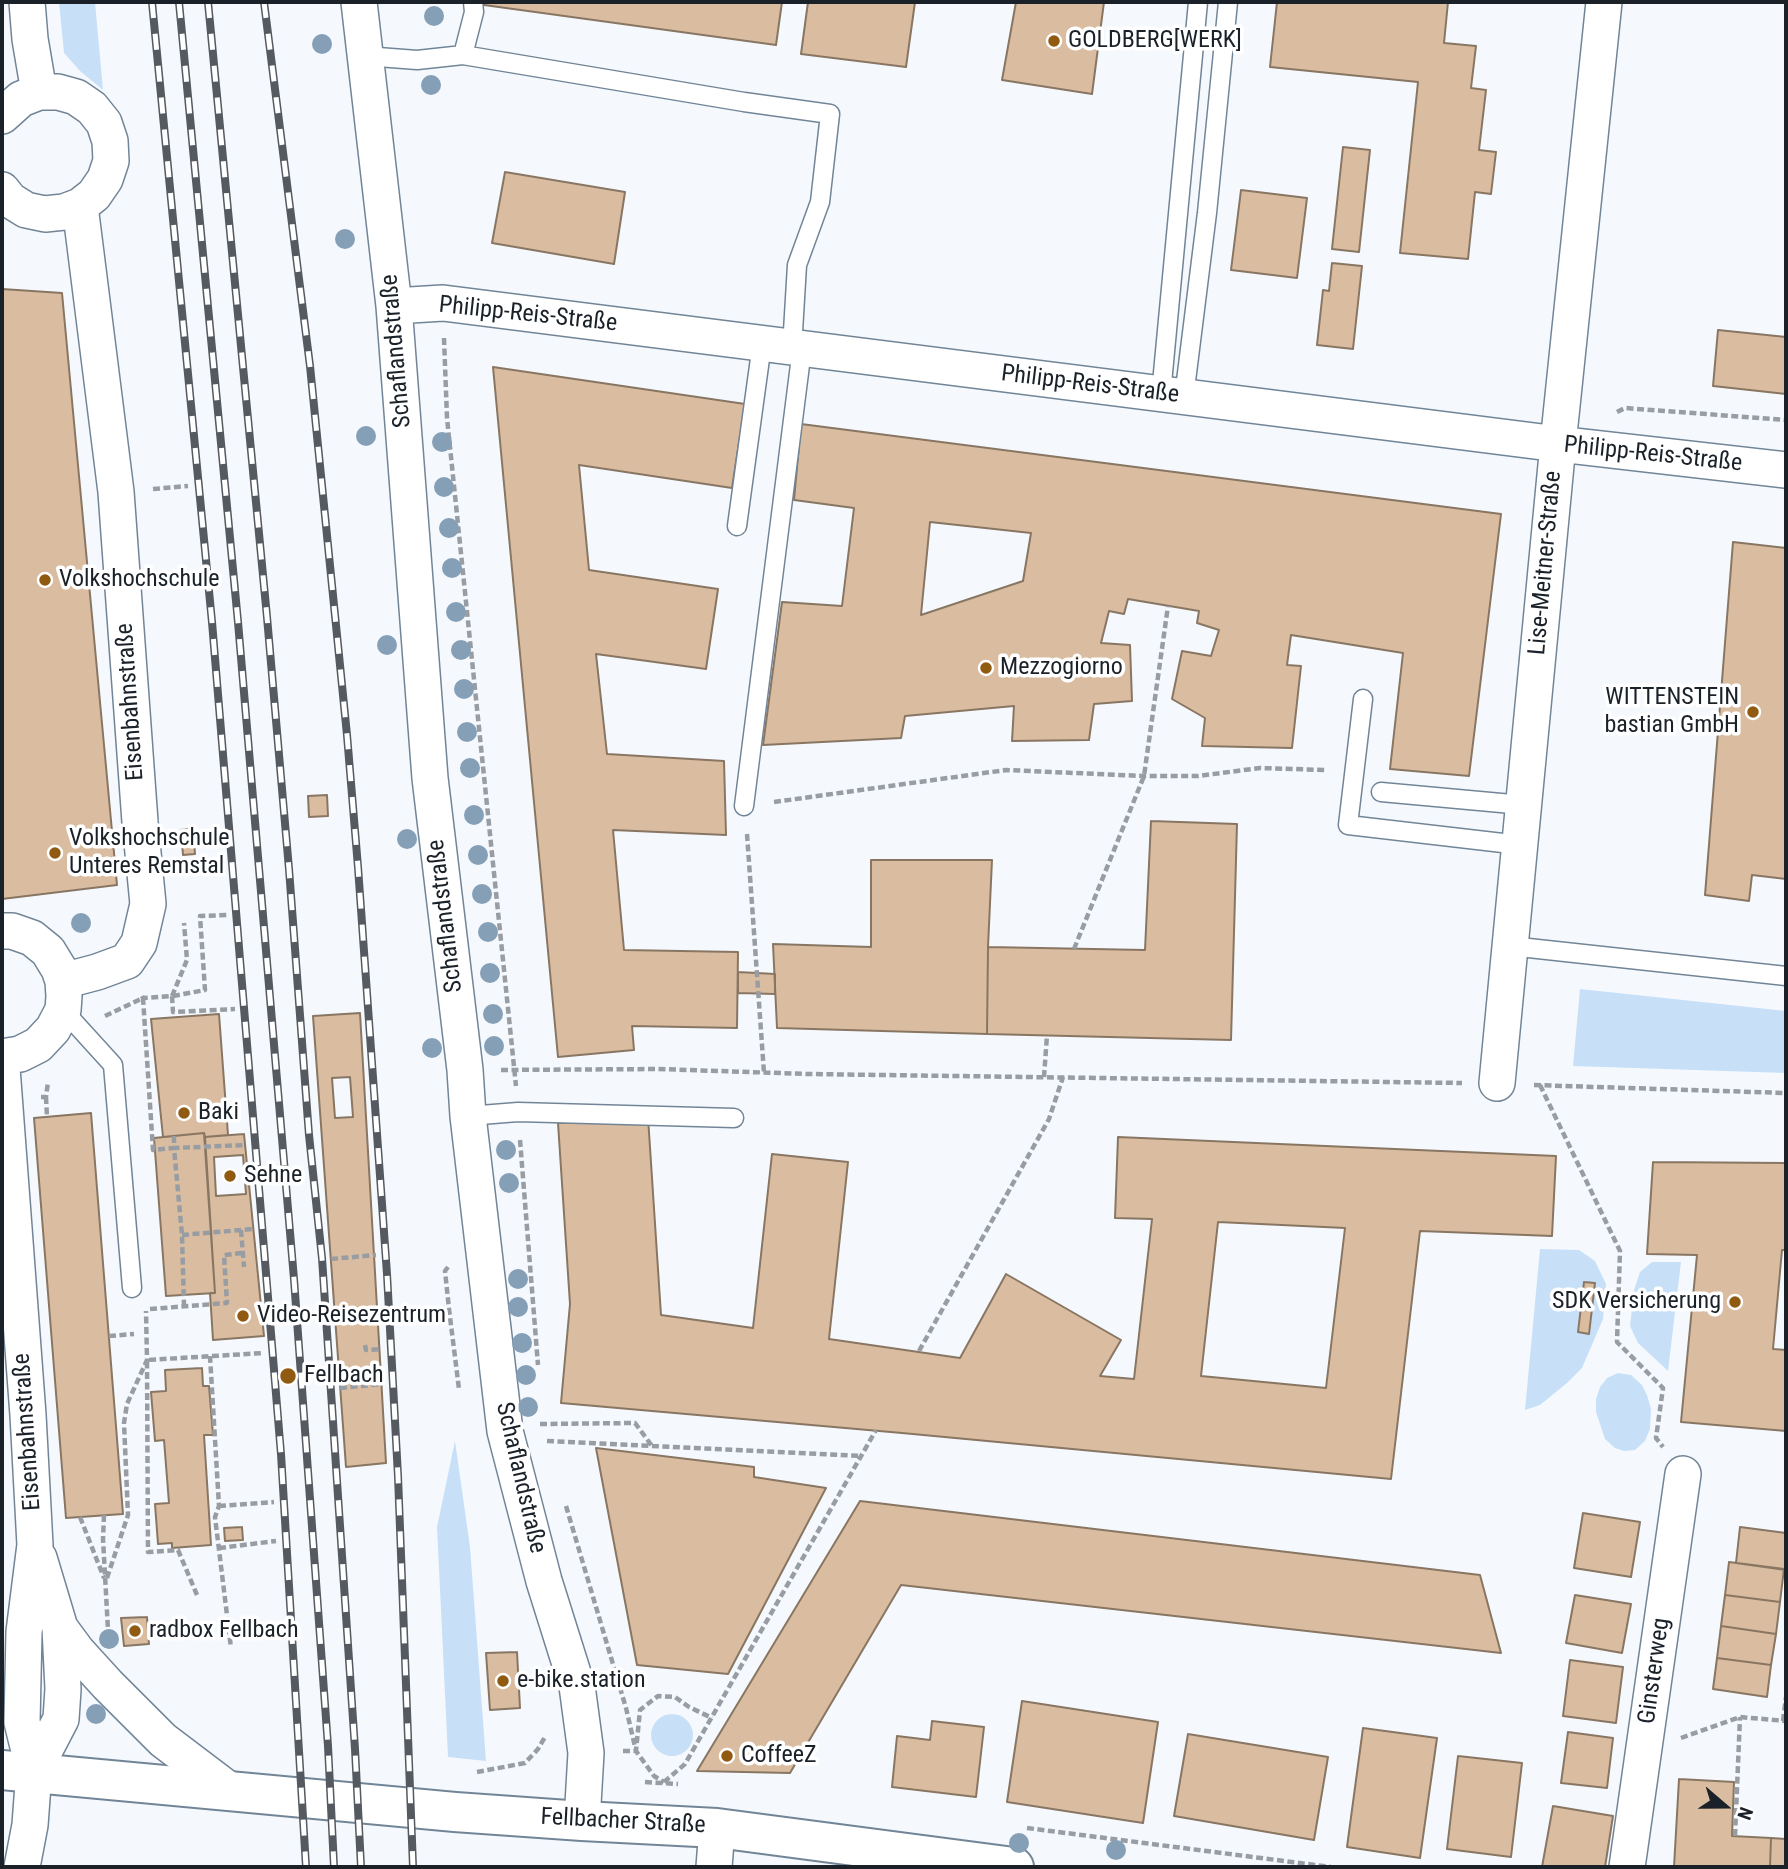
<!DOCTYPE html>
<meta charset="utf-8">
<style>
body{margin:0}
#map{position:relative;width:1788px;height:1869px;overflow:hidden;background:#f5f9fe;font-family:"Roboto Condensed",sans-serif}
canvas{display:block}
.frame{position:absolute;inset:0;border:4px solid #1a2128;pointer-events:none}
.north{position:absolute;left:1690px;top:1771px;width:70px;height:70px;-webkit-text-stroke:5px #fff;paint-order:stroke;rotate:110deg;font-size:19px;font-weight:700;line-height:28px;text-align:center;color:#1a2128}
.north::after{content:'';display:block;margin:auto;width:24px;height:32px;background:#1a2128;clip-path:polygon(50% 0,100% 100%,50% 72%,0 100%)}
</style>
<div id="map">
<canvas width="1788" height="1869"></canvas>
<div class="frame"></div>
<div class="north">N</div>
</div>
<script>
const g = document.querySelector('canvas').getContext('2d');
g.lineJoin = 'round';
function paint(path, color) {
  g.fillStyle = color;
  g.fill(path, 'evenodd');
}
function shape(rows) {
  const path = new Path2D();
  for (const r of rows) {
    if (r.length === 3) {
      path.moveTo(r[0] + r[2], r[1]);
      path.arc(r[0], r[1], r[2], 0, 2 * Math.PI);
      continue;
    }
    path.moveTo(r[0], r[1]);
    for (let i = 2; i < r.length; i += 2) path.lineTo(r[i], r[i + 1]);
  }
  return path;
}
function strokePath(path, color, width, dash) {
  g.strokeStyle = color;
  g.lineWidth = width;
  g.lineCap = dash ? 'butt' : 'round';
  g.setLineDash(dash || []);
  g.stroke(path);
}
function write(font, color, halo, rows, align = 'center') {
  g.font = font + ' "Roboto Condensed",sans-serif';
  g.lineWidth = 7;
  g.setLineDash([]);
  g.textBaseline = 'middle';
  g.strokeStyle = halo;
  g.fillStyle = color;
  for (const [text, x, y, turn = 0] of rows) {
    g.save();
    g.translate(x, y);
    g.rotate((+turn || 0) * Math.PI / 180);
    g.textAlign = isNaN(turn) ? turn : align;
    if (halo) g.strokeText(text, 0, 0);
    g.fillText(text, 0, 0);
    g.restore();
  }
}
paint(shape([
 [59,2,95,2,103,90,80,71,64,53],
 [1580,989,1786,1011,1786,1073,1573,1066],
 [1540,1249,1579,1250,1595,1261,1606,1284,1603,1319,1582,1368,1567,1383,1540,1405,1525,1410],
 [1584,1282,1595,1284,1589,1334,1578,1332],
 [1652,1262,1681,1262,1668,1371,1638,1343,1630,1326,1634,1290,1640,1272],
 [1618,1373,1631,1375,1642,1385,1647,1395,1651,1409,1650,1429,1645,1441,1635,1450,1624,1451,1615,1448,1605,1439,1596,1412,1596,1399,1600,1387,1607,1378],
 [455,1441,470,1547,486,1761,448,1757,437,1527],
 [672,1735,21]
]), '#c7e0f8');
const building = shape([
 [485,2,782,2,776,45,484,5,485,2],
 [808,2,915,2,906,67,801,54,808,2],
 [1016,2,1104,2,1092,94,1002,80,1016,2],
 [1277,2,1448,2,1444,43,1476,46,1471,88,1486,90,1479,150,1496,152,1491,194,1475,192,1468,259,1400,253,1418,82,1270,67,1277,2],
 [1343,147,1370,150,1359,252,1332,249,1343,147],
 [505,172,625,192,614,264,492,243,505,172],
 [1241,190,1307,198,1297,278,1231,270,1241,190],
 [1332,263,1362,266,1353,349,1317,345,1323,290,1329,291,1332,263],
 [2,289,62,293,117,885,2,899,2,289],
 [1718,330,1786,337,1786,394,1713,386,1718,330],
 [493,367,745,404,732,488,579,465,589,570,718,589,706,669,596,654,607,754,724,761,726,835,613,830,624,950,738,952,737,1028,632,1026,634,1050,558,1057,493,367],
 [801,424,1501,514,1469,776,1390,769,1403,653,1291,635,1287,665,1301,666,1292,748,1202,746,1205,718,1172,699,1182,651,1211,656,1219,630,1197,623,1199,611,1128,599,1124,614,1109,611,1101,643,1130,645,1132,701,1094,704,1089,740,1012,741,1014,706,905,716,901,738,763,745,782,602,842,606,854,508,794,500,801,424],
 [930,522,1031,533,1023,581,921,615,930,522],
 [1733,542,1786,548,1786,879,1752,875,1749,901,1705,895,1733,542],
 [327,795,328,816,309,817,308,796,327,795],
 [1151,821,1237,824,1231,1040,987,1034,988,947,1145,950,1151,821],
 [193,828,195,854,183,855,181,830,193,828],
 [871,860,992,860,988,947,987,1034,777,1028,773,944,871,947,871,860],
 [738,972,775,974,775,994,738,993,738,972],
 [360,1013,386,1463,346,1467,313,1016,360,1013],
 [219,1014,228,1135,205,1137,204,1133,163,1137,151,1019,219,1014],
 [350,1077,353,1117,335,1118,332,1078,350,1077],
 [91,1113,123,1514,66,1518,34,1118,91,1113],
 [648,1117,661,1315,753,1328,772,1154,848,1162,829,1339,960,1358,1006,1274,1121,1340,1100,1376,1134,1379,1152,1219,1115,1218,1118,1137,1556,1156,1552,1236,1420,1231,1391,1479,902,1433,561,1403,570,1304,558,1123,648,1117],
 [1218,1222,1345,1228,1326,1388,1201,1376,1218,1222],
 [204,1133,215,1293,166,1296,154,1138,204,1133],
 [244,1134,264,1336,213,1340,210,1293,215,1293,205,1137,244,1134],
 [243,1155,246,1194,216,1196,214,1157,243,1155],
 [1653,1162,1786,1163,1786,1250,1782,1250,1773,1349,1786,1350,1786,1431,1681,1422,1697,1255,1647,1254,1653,1162],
 [1584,1282,1595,1283,1589,1334,1578,1332,1584,1282],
 [202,1368,203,1386,209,1386,213,1435,204,1435,211,1545,172,1548,172,1543,158,1544,155,1504,169,1503,164,1440,155,1441,151,1392,166,1391,165,1370,202,1368],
 [596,1448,754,1467,754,1477,826,1488,728,1674,637,1665,596,1448],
 [860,1501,1480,1575,1501,1653,901,1585,790,1773,697,1771,860,1501],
 [1583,1513,1640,1522,1631,1577,1574,1568,1583,1513],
 [242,1527,243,1540,225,1541,224,1528,242,1527],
 [1740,1527,1786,1533,1786,1570,1736,1563,1740,1527],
 [1729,1562,1784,1569,1780,1602,1725,1595,1729,1562],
 [1575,1595,1631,1604,1622,1653,1566,1643,1575,1595],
 [1725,1595,1780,1602,1776,1634,1721,1626,1725,1595],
 [147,1617,149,1644,124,1646,121,1618,147,1617],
 [1721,1626,1776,1634,1771,1665,1717,1658,1721,1626],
 [517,1652,520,1708,490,1710,486,1653,517,1652],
 [1717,1658,1771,1665,1767,1697,1713,1689,1717,1658],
 [1570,1660,1623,1667,1616,1723,1563,1716,1570,1660],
 [1022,1701,1158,1722,1143,1823,1007,1802,1022,1701],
 [932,1721,984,1727,976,1797,892,1787,897,1736,930,1740,932,1721],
 [1363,1728,1437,1738,1420,1858,1347,1847,1363,1728],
 [1568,1732,1613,1738,1607,1788,1561,1783,1568,1732],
 [1188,1734,1328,1757,1314,1840,1174,1816,1188,1734],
 [1458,1756,1522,1763,1511,1857,1447,1849,1458,1756],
 [1679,1779,1734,1782,1732,1836,1771,1838,1770,1867,1674,1867,1679,1779],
 [1553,1806,1613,1816,1605,1867,1542,1867,1553,1806],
 [1771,1838,1786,1839,1786,1867,1770,1867,1771,1838]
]);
paint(building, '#dabda0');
strokePath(building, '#887663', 2);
const service = shape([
 [463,55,744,102,830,114,820,202,797,265,792,348],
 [365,56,417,60,463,55,474,12,473,2],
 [1161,394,1198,2],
 [1184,397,1207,213,1228,2],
 [737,526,762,344],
 [1363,699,1348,825,1520,845],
 [1381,792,1523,805],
 [744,806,802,349],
 [1510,946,1786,976],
 [63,1010,113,1065,132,1288],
 [468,1116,518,1112,734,1118]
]);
const minor = shape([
 [27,2,30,39,39,92],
 [359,2,394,306,430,778,465,1070,468,1116,505,1431,544,1581,577,1686,586,1753,582,1821],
 [2,116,21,99,39,92,58,92,76,97,92,108,104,123,110,141,111,161,105,179,94,195,80,206,64,212,45,214,26,210,10,200,2,190],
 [394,306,443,303,1558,444,1786,470],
 [2,931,12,931,32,938,48,951,59,969,63,981,64,996,63,1010,53,1029,38,1045,20,1054,2,1057],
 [63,981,97,972,127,961,139,943,148,904,140,822,116,492,80,206],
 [2,1068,28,1415,35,1545,24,1632,22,1722,34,1771,30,1825,22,1867],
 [1497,1083,1558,444,1604,2],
 [60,1628,77,1651,108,1685,163,1740,229,1790],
 [34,1771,61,1719,63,1689,60,1628,39,1558],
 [714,1867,717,1828],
 [1627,1867,1683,1474]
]);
const tertiary = shape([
 [2,1770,455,1812,582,1821,717,1828,1014,1867]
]);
strokePath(service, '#728597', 21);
strokePath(minor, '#728597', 38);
strokePath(tertiary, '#728597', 42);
strokePath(shape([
 [444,338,447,418,516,1086],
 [1617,412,1625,408,1786,420],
 [153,489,188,486],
 [774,802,1006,770,1144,776,1198,776,1260,768,1325,770],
 [747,834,764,1073],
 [1074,949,1144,776,1168,606],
 [142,996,143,998,172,996,173,1012,235,1009],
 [172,996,187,960,184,923],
 [173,996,205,990,200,916,227,915],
 [105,1016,143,998,153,1150,174,1148,182,1235,184,1306],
 [501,1070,658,1069,809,1074,1462,1083],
 [1044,1077,1047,1035],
 [1534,1085,1786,1093],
 [1540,1085,1620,1251,1617,1342,1663,1388,1656,1438,1663,1447],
 [41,1097,46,1097,48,1082],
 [46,1097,47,1117],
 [174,1136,174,1148,246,1145],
 [520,1140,538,1365],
 [241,1230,244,1267],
 [182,1235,253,1229],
 [331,1259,376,1255],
 [448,1267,445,1271,449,1309,459,1389],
 [150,1309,227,1303,224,1255,243,1253],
 [109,1336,134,1334],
 [365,1345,366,1350,381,1349],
 [919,1351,1049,1119,1063,1077],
 [210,1356,219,1506,215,1517,231,1648],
 [340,1388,383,1384],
 [540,1424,635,1423,652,1446],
 [547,1441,861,1456],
 [219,1506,274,1502],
 [566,1506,626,1708,636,1751,654,1776,664,1782],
 [104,1515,103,1539,108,1630],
 [80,1517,104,1578],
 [219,1548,276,1541],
 [107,1578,128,1515,124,1423,127,1404,147,1360,146,1311],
 [197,1595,178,1550,148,1552,147,1360,264,1353],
 [1783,1721,1786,1697],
 [1681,1738,1740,1717,1786,1721],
 [623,1751,636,1751,640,1710,658,1696,675,1697,689,1707,712,1718],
 [477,1772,525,1763,538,1749,545,1737],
 [645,1782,678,1784],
 [664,1782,685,1764,876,1430],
 [1027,1828,1331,1867],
 [1735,1836,1740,1717]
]), '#989da3', 4.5, [7, 3.5]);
strokePath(service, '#fff', 18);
strokePath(minor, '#fff', 35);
strokePath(tertiary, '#fff', 38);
const rail = shape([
 [152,2,212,622,281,1454,306,1867],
 [179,2,238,622,294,1279,328,1746,334,1867],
 [208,2,267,617,289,869,309,1135,322,1258,355,1749,361,1867],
 [264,2,310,366,347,735,358,867,387,1274,398,1476,413,1867]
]);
strokePath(rail, '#545a60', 8);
strokePath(rail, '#fff', 5, [16]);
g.fillStyle = '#859fb7';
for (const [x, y] of [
 [434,16],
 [322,44],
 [431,85],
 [345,239],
 [366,436],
 [442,442],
 [444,487],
 [449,528],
 [452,568],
 [456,612],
 [387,645],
 [461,650],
 [464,689],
 [467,732],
 [470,768],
 [474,815],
 [407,839],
 [478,855],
 [482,894],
 [81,923],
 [488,932],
 [490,973],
 [493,1014],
 [494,1046],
 [432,1048],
 [506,1150],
 [509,1183],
 [518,1279],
 [518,1307],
 [522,1343],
 [526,1375],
 [528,1407],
 [109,1639],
 [96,1714],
 [1019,1843],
 [1116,1850]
]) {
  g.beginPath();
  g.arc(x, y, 10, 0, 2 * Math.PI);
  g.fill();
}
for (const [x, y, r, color] of [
 [1054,41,7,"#905a10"],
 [45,580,7,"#905a10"],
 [986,668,7,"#905a10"],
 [1753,712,7,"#905a10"],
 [55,853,7,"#905a10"],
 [184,1113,7,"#905a10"],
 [230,1176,7,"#905a10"],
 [1735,1302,7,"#905a10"],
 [243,1316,7,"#905a10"],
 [288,1376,9,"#905a10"],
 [135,1631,7,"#905a10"],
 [503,1681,7,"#905a10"],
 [727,1756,7,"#905a10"]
]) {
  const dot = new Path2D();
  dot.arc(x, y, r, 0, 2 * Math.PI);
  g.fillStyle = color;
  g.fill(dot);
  strokePath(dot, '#fff', 2.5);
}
write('24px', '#1a2128', '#fff', [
 ["GOLDBERG[WERK]",1068,41],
 ["Volkshochschule",59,580],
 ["Mezzogiorno",1000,668],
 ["WITTENSTEIN",1739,698,"right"],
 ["bastian GmbH",1739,726,"right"],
 ["Volkshochschule",69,839],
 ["Unteres Remstal",69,867],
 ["Baki",198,1113],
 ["Sehne",244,1176],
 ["SDK Versicherung",1721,1302,"right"],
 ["Video-Reisezentrum",257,1316],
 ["Fellbach",304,1376],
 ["radbox Fellbach",149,1631],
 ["e-bike.station",517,1681],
 ["CoffeeZ",741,1756]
], 'left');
write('24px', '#1a2128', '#fff', [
 ["Philipp-Reis-Straße",528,315,6],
 ["Schaflandstraße",397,351,-95],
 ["Philipp-Reis-Straße",1090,385,7],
 ["Philipp-Reis-Straße",1653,455,6],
 ["Lise-Meitner-Straße",1546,563,-85],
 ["Eisenbahnstraße",131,702,-94],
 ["Schaflandstraße",446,916,-97],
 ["Eisenbahnstraße",28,1432,-94],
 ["Schaflandstraße",520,1478,77],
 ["Ginsterweg",1655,1671,-82],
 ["Fellbacher Straße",623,1822,3]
]);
</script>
